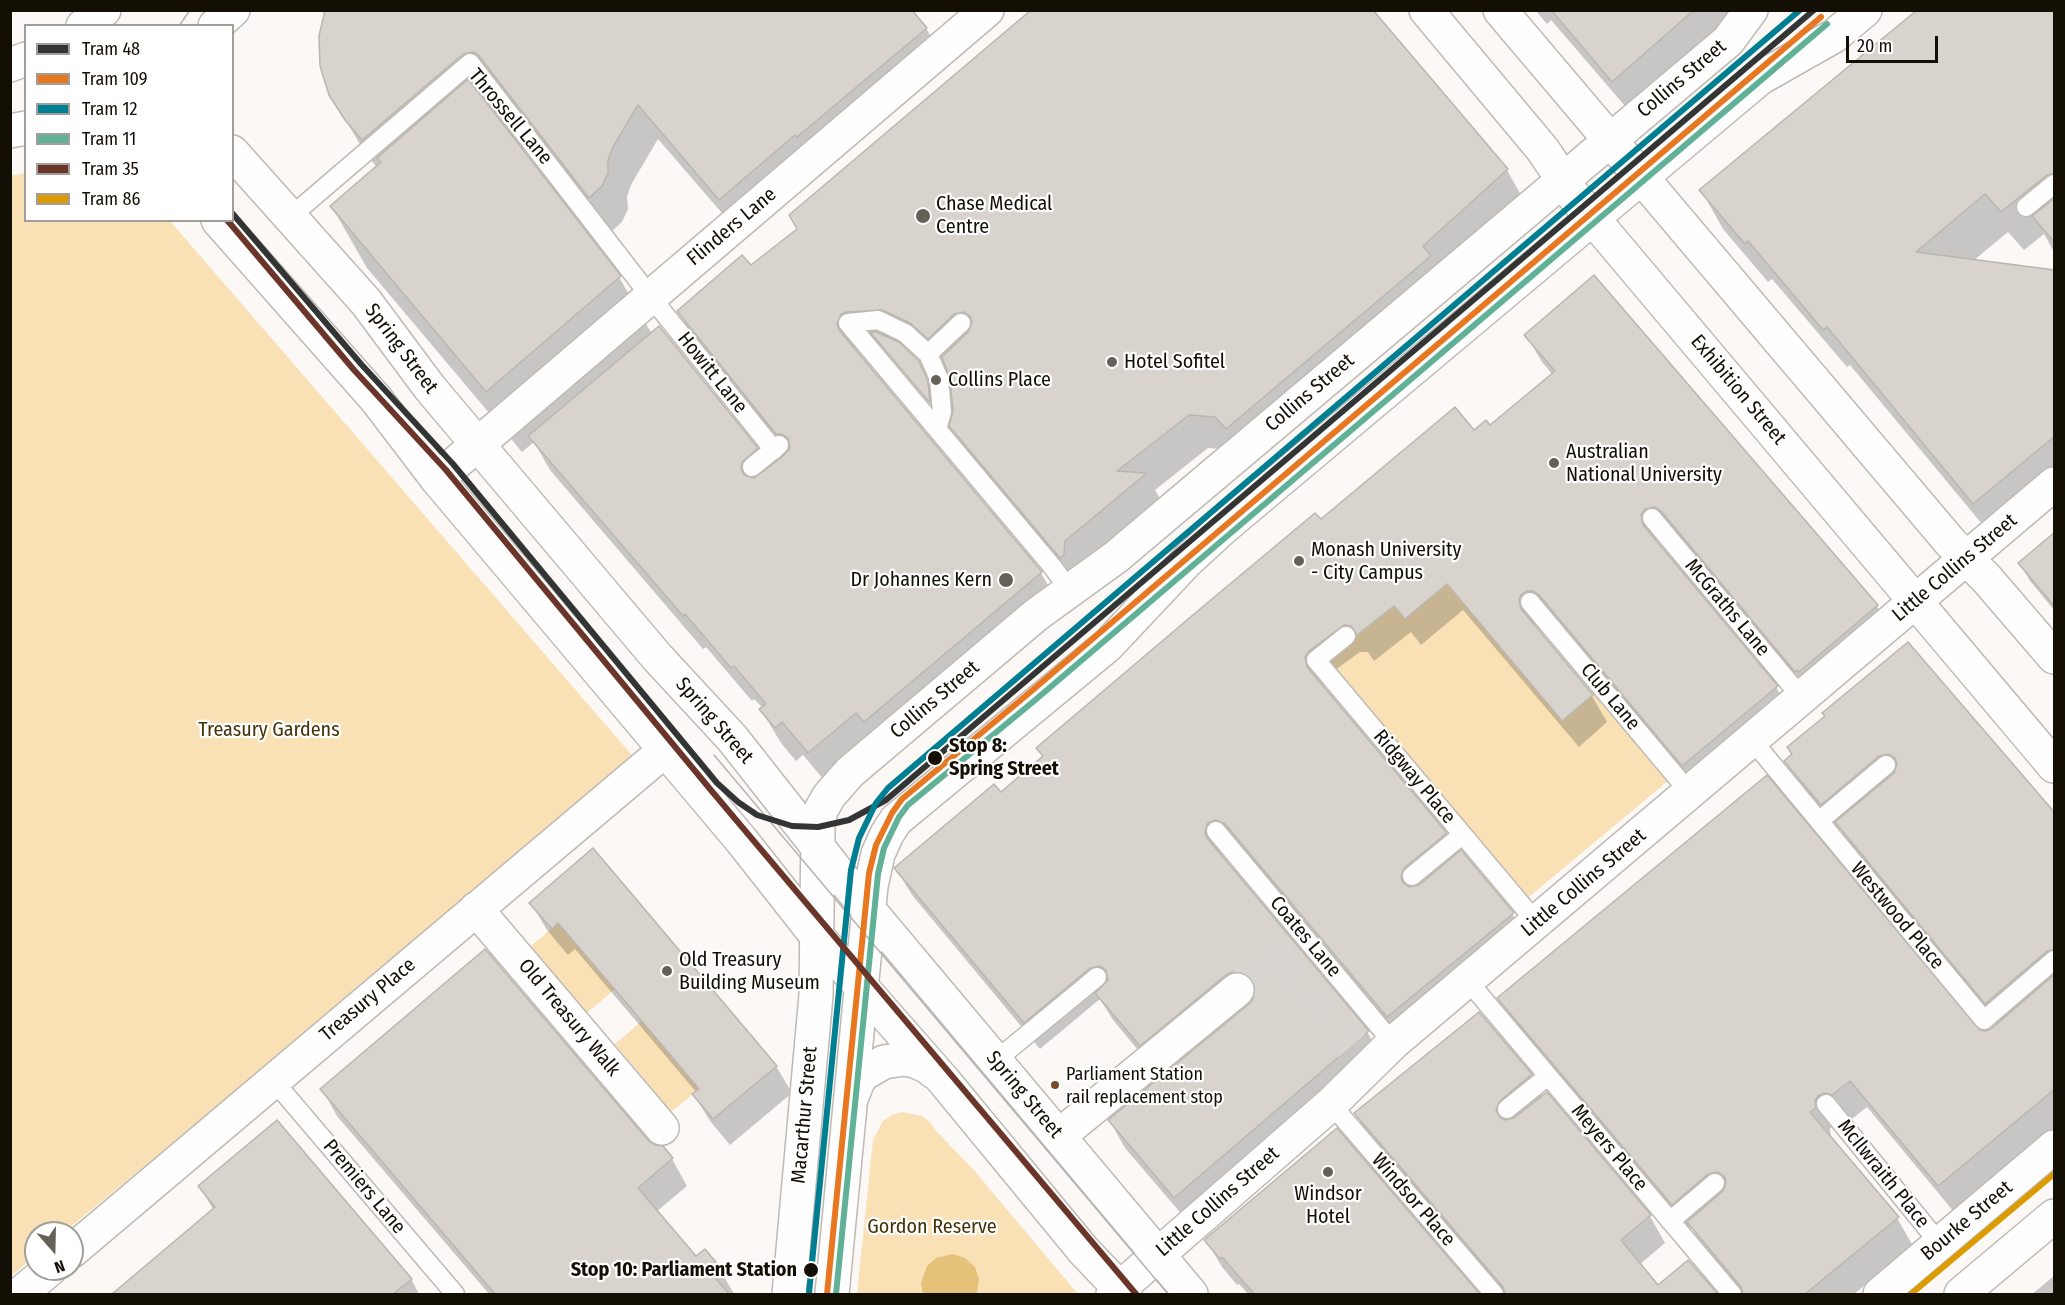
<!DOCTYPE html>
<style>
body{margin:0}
#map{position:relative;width:2065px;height:1305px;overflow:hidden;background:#fbf8f5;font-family:"Fira Sans Condensed",sans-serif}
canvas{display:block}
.frame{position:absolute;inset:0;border:12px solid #140f04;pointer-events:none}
.legend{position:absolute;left:24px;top:24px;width:210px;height:198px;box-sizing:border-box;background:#fff;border:2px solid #a19f9b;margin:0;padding:8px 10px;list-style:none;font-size:18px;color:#140f04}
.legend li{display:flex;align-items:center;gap:12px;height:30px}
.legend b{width:30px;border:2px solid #a19f9b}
.north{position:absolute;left:24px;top:1221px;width:60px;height:60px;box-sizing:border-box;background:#fff;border:2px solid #a19f9b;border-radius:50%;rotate:160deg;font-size:16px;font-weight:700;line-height:24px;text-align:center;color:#140f04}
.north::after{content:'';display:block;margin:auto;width:21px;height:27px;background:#656158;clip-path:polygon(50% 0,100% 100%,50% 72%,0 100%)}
.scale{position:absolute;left:1846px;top:36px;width:92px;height:27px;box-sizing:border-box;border:3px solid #140f04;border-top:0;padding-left:8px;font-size:18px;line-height:21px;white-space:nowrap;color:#140f04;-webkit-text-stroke:4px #fff;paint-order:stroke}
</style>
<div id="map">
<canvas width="2065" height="1305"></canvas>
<div class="frame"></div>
<ul class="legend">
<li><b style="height:8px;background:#333434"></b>Tram 48</li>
<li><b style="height:8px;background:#e87722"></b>Tram 109</li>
<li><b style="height:8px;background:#007e92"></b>Tram 12</li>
<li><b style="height:8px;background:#60b198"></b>Tram 11</li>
<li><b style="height:8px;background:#6b3529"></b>Tram 35</li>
<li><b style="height:8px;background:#dc9c01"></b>Tram 86</li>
</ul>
<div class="north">N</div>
<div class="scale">20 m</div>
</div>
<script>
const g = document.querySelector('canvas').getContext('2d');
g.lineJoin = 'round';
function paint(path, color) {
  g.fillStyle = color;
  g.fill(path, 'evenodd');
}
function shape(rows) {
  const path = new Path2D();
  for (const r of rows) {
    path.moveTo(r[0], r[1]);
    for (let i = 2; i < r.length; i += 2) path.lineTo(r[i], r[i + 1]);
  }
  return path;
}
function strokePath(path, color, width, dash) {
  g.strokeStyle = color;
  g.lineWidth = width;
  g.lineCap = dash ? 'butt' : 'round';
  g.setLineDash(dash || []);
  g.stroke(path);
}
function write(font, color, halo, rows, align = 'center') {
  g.font = font + ' "Fira Sans Condensed",sans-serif';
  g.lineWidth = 4.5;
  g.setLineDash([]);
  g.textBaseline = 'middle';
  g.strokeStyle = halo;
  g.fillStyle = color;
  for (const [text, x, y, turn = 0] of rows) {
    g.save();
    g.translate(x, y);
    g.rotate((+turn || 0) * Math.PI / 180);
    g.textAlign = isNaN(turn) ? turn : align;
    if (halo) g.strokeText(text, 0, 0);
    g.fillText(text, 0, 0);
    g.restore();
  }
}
paint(shape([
 [25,173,26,220,170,221,637,761,63,1233,36,1233,36,1255,11,1276,10,176],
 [1447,584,1562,721,1595,693,1669,780,1529,897,1327,660,1394,606,1405,619],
 [558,923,615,989,587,1013,531,946],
 [642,1021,699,1089,671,1112,615,1044],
 [902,1112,922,1116,931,1123,936,1131,972,1168,1078,1294,857,1294,873,1140,883,1121,892,1115]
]), '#f9e1b5');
paint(shape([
 [953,1254,965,1258,975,1267,979,1279,977,1294,923,1294,921,1283,927,1266,936,1258]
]), '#e5c27a');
paint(shape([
 [326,10,926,28,946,64,740,234,658,139,632,183,627,196,628,209,622,222,610,233,483,89,478,94,619,277,652,334,757,449,769,470,786,455,698,345,678,311,751,267,1371,10,1507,170,1526,204,1235,450,1208,448,1155,490,1165,507,1080,591,971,460,951,426,955,412,952,378,948,372,931,357,903,343,898,344,922,369,931,390,932,406,881,345,861,347,857,353,1041,573,1060,606,829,786,803,755,796,761,781,743,761,710,763,708,754,699,752,701,706,647,703,649,550,470,534,442,522,452,367,268,332,207,377,167,367,156,330,94],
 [1535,10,1750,10,1631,113,1551,20,1547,24],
 [2054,10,2054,252,2044,234,2024,250,2008,232,1973,261,2054,271,2054,493,1997,542,1850,365,1847,367,1772,279,1768,282,1723,229,1701,190],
 [1593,277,1877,606,1892,633,1815,698,1661,536,1656,543,1776,687,1792,714,1699,792,1538,621,1534,626,1592,696,1607,722,1579,747,1463,610,1421,645,1411,632,1374,661,1368,652,1360,652,1324,678,1320,684,1445,834,1458,855,1512,914,1528,940,1403,1043,1223,850,1221,857,1367,1032,1383,1059,1190,1224,1125,1148,1110,1121,1250,1006,1255,998,1251,998,1156,1072,1113,1020,1100,999,1040,1049,912,895,896,869,1001,794,1043,758,1038,749,1321,522,1474,432,1489,427,1553,375,1542,362,1526,335],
 [2054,534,2054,610,2030,581,2020,563],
 [1826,716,2054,816,2054,1131,1954,1212,1867,1107,1848,1122,1834,1123,1830,1129,1831,1136,1829,1137,1897,1218,1913,1246,1854,1294,1742,1294,1704,1249,1692,1228,1689,1231,1515,1025,1499,998,1986,1033,1998,1025,1853,850,1840,829,1837,831,1802,788,1786,761],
 [531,903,776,1066,792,1093,730,1145,710,1121,694,1095,697,1093,575,949,568,955,547,930],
 [1479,1014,1531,1075,1543,1096,1546,1094,1650,1216,1665,1243,1639,1265,1658,1287,1688,1262,1716,1294,1503,1294,1371,1141,1356,1114],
 [322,1089,647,1141,655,1147,662,1148,672,1159,687,1186,656,1212,696,1258,704,1251,719,1268,734,1294,489,1294,337,1116],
 [1336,1130,1478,1294,1248,1294,1239,1284,1237,1285,1222,1267,1206,1240],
 [200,1187,411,1279,419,1294,115,1294,214,1211],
 [2054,1276,2054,1294,2032,1294]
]), '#0003');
const building = shape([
 [325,10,912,10,927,28,797,137,795,135,719,200,638,105,613,147,608,160,608,173,602,186,589,198,479,56,474,52,463,54,362,140,345,120,329,95,320,66,319,36,325,10],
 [1031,10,1373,10,1508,169,1423,246,1431,256,1226,429,1215,417,1189,415,1117,471,1147,473,1065,541,1064,555,1060,558,949,426,953,411,950,378,942,357,969,331,972,321,970,316,964,312,954,314,928,339,910,323,882,310,847,312,841,314,837,324,839,330,1042,572,864,722,856,713,808,753,782,722,775,728,759,709,766,704,734,666,731,668,685,614,683,616,528,436,659,326,758,448,742,462,741,469,744,475,754,478,781,458,790,448,788,438,782,434,776,434,677,311,742,255,751,265,797,229,789,215,1031,10],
 [1551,10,1694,10,1612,82,1551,10],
 [1917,10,2055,10,2055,173,2047,175,2001,212,1985,194,1916,252,2055,270,2055,436,1973,504,1827,327,1823,330,1748,241,1745,244,1699,190,1917,10],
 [468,79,621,276,486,392,330,206,381,162,377,158,468,79],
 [2055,198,2055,243,2032,216,2055,198],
 [1594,275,1878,605,1799,672,1797,670,1795,672,1661,511,1655,507,1645,509,1641,515,1643,525,1778,686,1682,766,1539,595,1533,591,1527,591,1522,594,1519,599,1521,609,1593,695,1562,721,1447,584,1405,619,1394,606,1357,635,1351,626,1344,625,1309,651,1305,657,1307,667,1447,833,1404,868,1401,877,1403,883,1409,887,1419,885,1461,850,1514,913,1387,1017,1225,824,1215,820,1208,823,1205,832,1207,838,1369,1031,1174,1198,1108,1120,1249,1004,1254,997,1256,988,1251,978,1243,972,1235,971,1226,975,1140,1046,1095,993,1108,980,1106,970,1100,966,1090,968,1024,1023,894,868,994,784,1001,792,1043,756,1036,748,1200,609,1315,513,1321,519,1455,407,1474,430,1486,420,1490,425,1555,371,1524,335,1594,275],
 [870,332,876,332,899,342,919,361,928,382,930,403,870,332],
 [2055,532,2055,607,2018,563,2055,532],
 [1908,642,2055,813,2055,949,2047,951,1985,1004,1835,822,1894,773,1897,764,1895,758,1889,754,1879,756,1821,805,1784,761,1792,754,1787,747,1825,716,1822,713,1908,642],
 [1767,775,1980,1030,1985,1031,1991,1029,2055,974,2055,1089,1938,1186,1850,1081,1832,1095,1825,1093,1818,1096,1815,1101,1816,1108,1810,1112,1899,1217,1805,1294,1743,1294,1741,1287,1687,1222,1723,1191,1726,1182,1724,1176,1718,1172,1708,1174,1672,1205,1497,998,1767,775],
 [593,848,777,1066,713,1119,692,1094,699,1089,629,1006,558,923,552,929,529,903,593,848],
 [485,949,648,1140,655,1145,663,1146,673,1158,638,1188,696,1256,705,1249,720,1267,712,1274,729,1294,495,1294,320,1089,485,949],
 [1479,1012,1532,1074,1500,1101,1496,1110,1499,1116,1504,1120,1514,1118,1547,1092,1651,1215,1621,1240,1658,1285,1688,1260,1718,1294,1505,1294,1503,1287,1354,1113,1479,1012],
 [277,1120,412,1279,393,1294,112,1294,215,1207,198,1186,277,1120],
 [1337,1128,1480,1294,1254,1294,1222,1257,1220,1259,1204,1240,1337,1128]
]);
paint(building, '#d8d3cc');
strokePath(building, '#bab6af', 1.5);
strokePath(shape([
 [1237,990,1277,957,1352,1046]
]), '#d8d5d1', 33, [33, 16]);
const lane = shape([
 [2026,207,2054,184],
 [290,217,470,63,650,296,774,450],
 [928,354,961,323],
 [937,429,942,412,939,379,928,354,905,333,878,320,848,323,1051,565,1069,589],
 [752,467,779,445],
 [1652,518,1802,698],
 [1530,602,1690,793],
 [1346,636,1316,660,1537,923],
 [1752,740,1984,1020,2054,960],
 [1819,821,1886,765],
 [1216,831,1393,1043],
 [1412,876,1462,835],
 [1468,981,1732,1294],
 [995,1061,1097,977],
 [273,1080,455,1294],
 [1331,1104,1494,1294],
 [1826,1104,1940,1244],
 [1507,1109,1548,1076],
 [1670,1221,1715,1183]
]);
const street = shape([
 [437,479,987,10],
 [476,909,662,1128],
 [1059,1136,1237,990],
 [72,1251,664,751],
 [20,1294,50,1269],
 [1113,1294,1331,1104,1393,1043,2054,484]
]);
const secondary = shape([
 [1426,10,1543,150,1573,195,2054,766],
 [1500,10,1951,543,1986,578,2054,657],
 [83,26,104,10],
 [215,26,233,10],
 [10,65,26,59],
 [10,131,26,128],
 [232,152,366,302,430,388,657,657,732,738,843,879,1191,1294],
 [218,220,376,399,437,479,742,841,816,935,944,1081,1084,1251,1125,1294],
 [851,1099,858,1081,863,1074,884,1062,904,1059,915,1061,928,1067,934,1072],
 [789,1294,816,995,818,827,821,810,829,796,850,772,1036,615,1116,557,1728,41,1751,10],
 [832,1294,871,886,878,854,887,834,896,820,1108,645,1187,561,1224,527,1760,78,1834,36,1865,10],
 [1880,1294,2054,1147],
 [1961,1294,2054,1216]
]);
strokePath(lane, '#bfbab4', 21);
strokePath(street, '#bfbab4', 36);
strokePath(secondary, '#bfbab4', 36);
strokePath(lane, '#fefefe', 18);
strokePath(street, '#fefefe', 33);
strokePath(secondary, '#fefefe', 33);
strokePath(shape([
 [179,26,190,10],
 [714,755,1168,1294]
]), '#b5b4b3', 1.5);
strokePath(shape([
 [232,213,361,364,453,464,717,783,738,802,757,815,792,826,818,827,849,820,886,800,1814,10]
]), '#333434', 6);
strokePath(shape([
 [827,1294,869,873,876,845,892,813,902,799,1028,694,1821,17]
]), '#e87722', 6);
strokePath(shape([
 [809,1293,851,870,859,838,876,803,888,788,1800,10]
]), '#007e92', 6);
strokePath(shape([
 [836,1294,878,874,884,848,899,817,908,805,1034,701,1827,24]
]), '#60b198', 6);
strokePath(shape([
 [227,220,354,370,446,470,710,789,1136,1294]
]), '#6b3529', 6);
strokePath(shape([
 [1911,1294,2054,1174]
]), '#dc9c01', 6);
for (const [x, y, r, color] of [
 [923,216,8,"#656158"],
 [1112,362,6,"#656158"],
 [936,380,6,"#656158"],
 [1554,463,6,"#656158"],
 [1299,561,6,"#656158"],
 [1006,580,8,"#656158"],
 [935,758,8,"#140f04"],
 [667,971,6,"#656158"],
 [1055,1085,5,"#7a4b2a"],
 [1328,1172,6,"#656158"],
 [811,1270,8,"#140f04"]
]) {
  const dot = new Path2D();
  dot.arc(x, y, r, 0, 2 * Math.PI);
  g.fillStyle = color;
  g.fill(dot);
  strokePath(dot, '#fff', 2);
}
write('18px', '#140f04', '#fff', [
 ["Parliament Station",1066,1075],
 ["rail replacement stop",1066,1098]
], 'left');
write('20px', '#140f04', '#fff', [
 ["Collins Street",1682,79,-40],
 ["Throssell Lane",510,117,50],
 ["Flinders Lane",732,227,-40],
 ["Spring Street",401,349,53],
 ["Howitt Lane",712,373,51],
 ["Exhibition Street",1738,390,50],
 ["Collins Street",1310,393,-40],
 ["Little Collins Street",1955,568,-40],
 ["McGraths Lane",1727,608,50],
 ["Club Lane",1610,697,50],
 ["Collins Street",935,700,-40],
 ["Spring Street",714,721,49],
 ["Ridgway Place",1414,777,50],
 ["Little Collins Street",1584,883,-40],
 ["Westwood Place",1897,916,50],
 ["Coates Lane",1305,937,50],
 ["Treasury Place",368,1000,-40],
 ["Old Treasury Walk",569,1018,50],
 ["Spring Street",1024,1095,50],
 ["Macarthur Street",805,1115,-85],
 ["Meyers Place",1609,1148,50],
 ["McIlwraith Place",1883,1174,51],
 ["Premiers Lane",364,1187,50],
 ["Windsor Place",1413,1200,49],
 ["Little Collins Street",1218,1202,-41],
 ["Bourke Street",1967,1221,-40]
]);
write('20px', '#140f04', '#fff', [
 ["Chase Medical",936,204],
 ["Centre",936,227],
 ["Hotel Sofitel",1124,362],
 ["Collins Place",948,380],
 ["Australian",1566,452],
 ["National University",1566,475],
 ["Monash University",1311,550],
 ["- City Campus",1311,573],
 ["Dr Johannes Kern",992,580,"right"],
 ["Old Treasury",679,960],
 ["Building Museum",679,983],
 ["Windsor",1328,1194,"center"],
 ["Hotel",1328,1217,"center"]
], 'left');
write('20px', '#443105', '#fff', [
 ["Treasury Gardens",269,730],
 ["Gordon Reserve",932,1227]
]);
write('bold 20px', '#140f04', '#fff', [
 ["Stop 8:",949,746],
 ["Spring Street",949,769],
 ["Stop 10: Parliament Station",797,1270,"right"]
], 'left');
</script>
